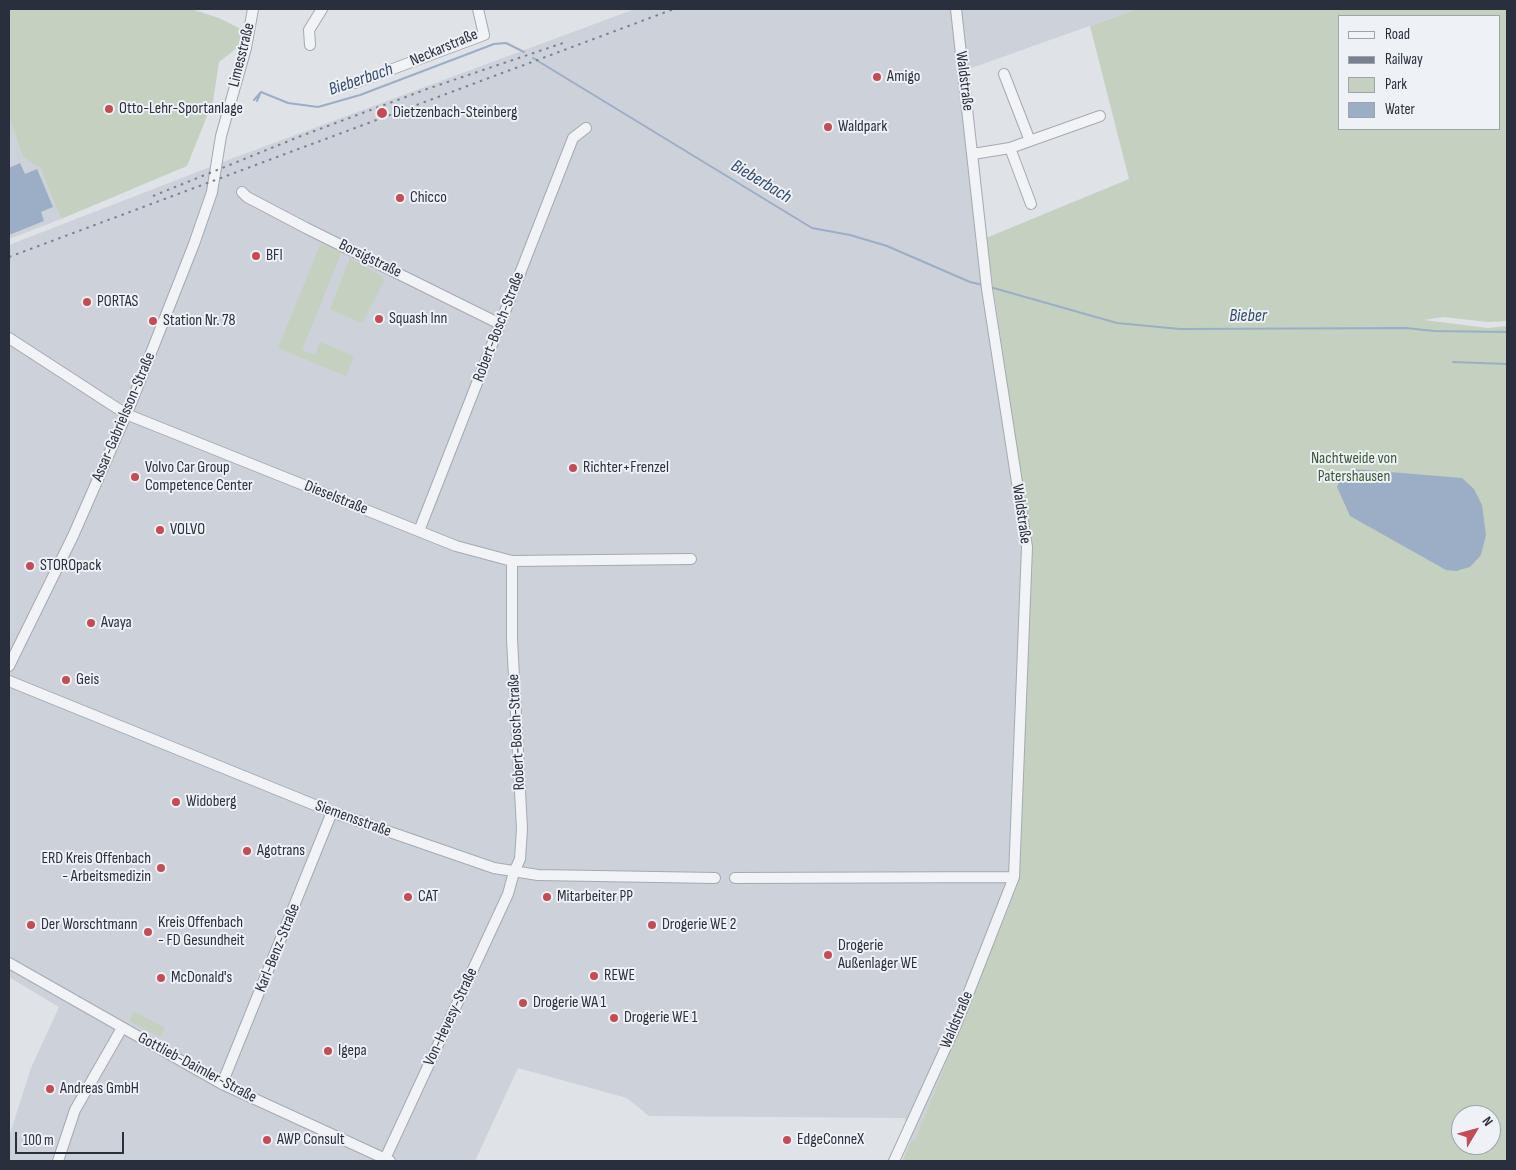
<!DOCTYPE html>
<meta charset="utf-8">
<style>
body{margin:0}
#map{position:relative;width:1516px;height:1170px;overflow:hidden;background:#dfe2e7;font-family:"Sofia Sans Condensed",sans-serif}
canvas{display:block}
.frame{position:absolute;inset:0;border:10px solid #292f3d;pointer-events:none}
.legend{position:absolute;left:1338px;top:15px;width:162px;height:115px;box-sizing:border-box;background:#eef1f5;border:1px solid #9fa3ab;margin:0;padding:6px 9px;list-style:none;font-size:15px;color:#292f3d}
.legend li{display:flex;align-items:center;gap:10px;height:25px}
.legend b{width:25px;border:1px solid #9fa3ab}
.north{position:absolute;left:1451px;top:1105px;width:50px;height:50px;box-sizing:border-box;background:#eef1f5;border:1px solid #9fa3ab;border-radius:50%;rotate:53deg;font-size:14px;font-weight:700;line-height:20px;text-align:center;color:#292f3d}
.north::after{content:'';display:block;margin:auto;width:18px;height:22px;background:#c54b56;clip-path:polygon(50% 0,100% 100%,50% 72%,0 100%)}
.scale{position:absolute;left:15px;top:1132px;width:109px;height:22px;box-sizing:border-box;border:2px solid #292f3d;border-top:0;padding-left:6px;font-size:15px;line-height:18px;white-space:nowrap;color:#292f3d;-webkit-text-stroke:4px #eef1f5;paint-order:stroke}
</style>
<div id="map">
<canvas width="1516" height="1170"></canvas>
<div class="frame"></div>
<ul class="legend">
<li><b style="height:6px;background:#f1f3f6"></b>Road</li>
<li><b style="height:6px;background:#798190"></b>Railway</li>
<li><b style="height:14px;background:#c4d1c1"></b>Park</li>
<li><b style="height:14px;background:#9caec5"></b>Water</li>
</ul>
<div class="north">N</div>
<div class="scale">100 m</div>
</div>
<script>
const g = document.querySelector('canvas').getContext('2d');
g.lineJoin = 'round';
function paint(path, color) {
  g.fillStyle = color;
  g.fill(path, 'evenodd');
}
function shape(rows) {
  const path = new Path2D();
  for (const r of rows) {
    path.moveTo(r[0], r[1]);
    for (let i = 2; i < r.length; i += 2) path.lineTo(r[i], r[i + 1]);
  }
  return path;
}
function strokePath(path, color, width, dash) {
  g.strokeStyle = color;
  g.lineWidth = width;
  g.lineCap = dash ? 'butt' : 'round';
  g.setLineDash(dash || []);
  g.stroke(path);
}
function write(font, color, halo, rows, align = 'center') {
  g.font = font + ' "Sofia Sans Condensed",sans-serif';
  g.lineWidth = 4;
  g.setLineDash([]);
  g.textBaseline = 'middle';
  g.strokeStyle = halo;
  g.fillStyle = color;
  for (const [text, x, y, turn = 0] of rows) {
    g.save();
    g.translate(x, y);
    g.rotate((+turn || 0) * Math.PI / 180);
    g.textAlign = isNaN(turn) ? turn : align;
    if (halo) g.strokeText(text, 0, 0);
    g.fillText(text, 0, 0);
    g.restore();
  }
}
paint(shape([
 [635,9,1137,9,966,70,991,280,1032,554,1017,887,915,1139,910,1142,905,1118,649,1116,627,1098,518,1068,475,1161,9,1160,9,1137,31,1068,59,1007,9,977,9,245,228,160],
 [9,117,23,157,40,168,61,219,9,239]
]), '#cdd1d9');
paint(shape([
 [9,9,191,9,219,18,243,30,241,45,219,62,213,101,187,166,61,219,40,168,23,157,9,117],
 [1137,9,1507,9,1507,321,1488,322,1443,317,1424,320,1488,328,1507,326,1507,1161,902,1161,910,1142,915,1139,1017,887,1032,554,986,238,1129,179,1090,26],
 [1340,16,1500,16,1500,129,1340,129],
 [1461,1115,1491,1115,1491,1145,1461,1145],
 [321,243,342,251,302,350,315,355,320,342,354,356,346,376,278,348],
 [350,258,383,277,384,281,362,323,330,309],
 [134,1011,165,1028,160,1037,129,1021]
]), '#c4d1c1');
paint(shape([
 [20,163,25,174,37,169,53,207,41,212,44,221,9,235,9,168],
 [1354,469,1462,478,1474,489,1482,505,1486,535,1481,555,1470,567,1456,571,1446,570,1350,516,1337,487,1342,475]
]), '#9caec5');
strokePath(shape([
 [533,58,812,228,850,235,887,246,970,282,983,285],
 [261,92,288,103,318,107,360,95,494,44,506,43,524,52],
 [254,100,261,92],
 [257,101,260,94],
 [990,287,1117,323,1180,329,1406,328,1434,331,1507,332],
 [1453,362,1507,364]
]), '#9caec5', 2);
const minor = shape([
 [310,45,309,30,322,9],
 [1004,74,1030,141],
 [355,83,484,35,478,9],
 [1010,148,1031,204],
 [973,154,1010,148,1100,116],
 [242,192,247,197,306,228,500,324],
 [9,338,126,414,456,546,512,561,691,559],
 [419,531,573,138,586,128],
 [9,666,73,536,130,406,194,244,212,192,221,136,246,48,253,9],
 [9,681,332,812,494,868,538,875,715,878],
 [735,878,1014,877],
 [9,963,222,1084,390,1161],
 [222,1084,332,812],
 [58,1161,75,1110,122,1028],
 [384,1161,508,894,514,872,520,859,522,829,512,639,512,561],
 [894,1161,956,1025,1014,877,1027,547,987,289,956,9]
]);
strokePath(minor, '#a5a9b1', 12);
strokePath(minor, '#f1f3f6', 10);
strokePath(shape([
 [153,196,301,136,427,89,563,43],
 [9,257,674,9]
]), '#798190', 2, [2.5, 5]);
for (const [x, y, r, color] of [
 [877,77,5,"#c54b56"],
 [109,109,5,"#c54b56"],
 [382,113,6,"#c54b56"],
 [828,127,5,"#c54b56"],
 [400,198,5,"#c54b56"],
 [256,256,5,"#c54b56"],
 [87,302,5,"#c54b56"],
 [379,319,5,"#c54b56"],
 [153,321,5,"#c54b56"],
 [573,468,5,"#c54b56"],
 [135,477,5,"#c54b56"],
 [160,530,5,"#c54b56"],
 [30,566,5,"#c54b56"],
 [91,623,5,"#c54b56"],
 [66,680,5,"#c54b56"],
 [176,802,5,"#c54b56"],
 [247,851,5,"#c54b56"],
 [161,868,5,"#c54b56"],
 [408,897,5,"#c54b56"],
 [547,897,5,"#c54b56"],
 [31,925,5,"#c54b56"],
 [652,925,5,"#c54b56"],
 [148,932,5,"#c54b56"],
 [828,955,5,"#c54b56"],
 [594,976,5,"#c54b56"],
 [161,978,5,"#c54b56"],
 [523,1003,5,"#c54b56"],
 [614,1018,5,"#c54b56"],
 [328,1051,5,"#c54b56"],
 [50,1089,5,"#c54b56"],
 [267,1140,5,"#c54b56"],
 [787,1140,5,"#c54b56"]
]) {
  const dot = new Path2D();
  dot.arc(x, y, r, 0, 2 * Math.PI);
  g.fillStyle = color;
  g.fill(dot);
  strokePath(dot, '#eef1f5', 2);
}
write('16px', '#292f3d', '#eef1f5', [
 ["Neckarstraße",444,48,-23],
 ["Limesstraße",242,55,-76],
 ["Waldstraße",964,81,83],
 ["Borsigstraße",370,259,26],
 ["Robert-Bosch-Straße",499,327,-69],
 ["Assar-Gabrielsson-Straße",124,417,-67],
 ["Dieselstraße",336,498,22],
 ["Waldstraße",1021,514,82],
 ["Robert-Bosch-Straße",517,732,-93],
 ["Siemensstraße",353,819,20],
 ["Karl-Benz-Straße",278,948,-68],
 ["Von-Hevesy-Straße",451,1017,-65],
 ["Waldstraße",957,1020,-67],
 ["Gottlieb-Daimler-Straße",197,1068,28]
]);
write('16px', '#292f3d', '#eef1f5', [
 ["Amigo",887,77],
 ["Otto-Lehr-Sportanlage",119,109],
 ["Dietzenbach-Steinberg",393,113],
 ["Waldpark",838,127],
 ["Chicco",410,198],
 ["BFI",266,256],
 ["PORTAS",97,302],
 ["Squash Inn",389,319],
 ["Station Nr. 78",163,321],
 ["Volvo Car Group",145,468],
 ["Competence Center",145,486],
 ["Richter+Frenzel",583,468],
 ["VOLVO",170,530],
 ["STOROpack",40,566],
 ["Avaya",101,623],
 ["Geis",76,680],
 ["Widoberg",186,802],
 ["Agotrans",257,851],
 ["ERD Kreis Offenbach",151,859,"right"],
 ["- Arbeitsmedizin",151,877,"right"],
 ["CAT",418,897],
 ["Mitarbeiter PP",557,897],
 ["Kreis Offenbach",158,923],
 ["- FD Gesundheit",158,941],
 ["Der Worschtmann",41,925],
 ["Drogerie WE 2",662,925],
 ["Drogerie",838,946],
 ["Außenlager WE",838,964],
 ["REWE",604,976],
 ["McDonald's",171,978],
 ["Drogerie WA 1",533,1003],
 ["Drogerie WE 1",624,1018],
 ["Igepa",338,1051],
 ["Andreas GmbH",60,1089],
 ["AWP Consult",277,1140],
 ["EdgeConneX",797,1140]
], 'left');
write('16px', '#3b5837', '#eef1f5', [
 ["Nachtweide von",1354,459],
 ["Patershausen",1354,477]
]);
write('italic 18px', '#364c6f', '#eef1f5', [
 ["Bieberbach",361,80,-19],
 ["Bieberbach",761,182,31],
 ["Bieber",1248,316]
]);
</script>
